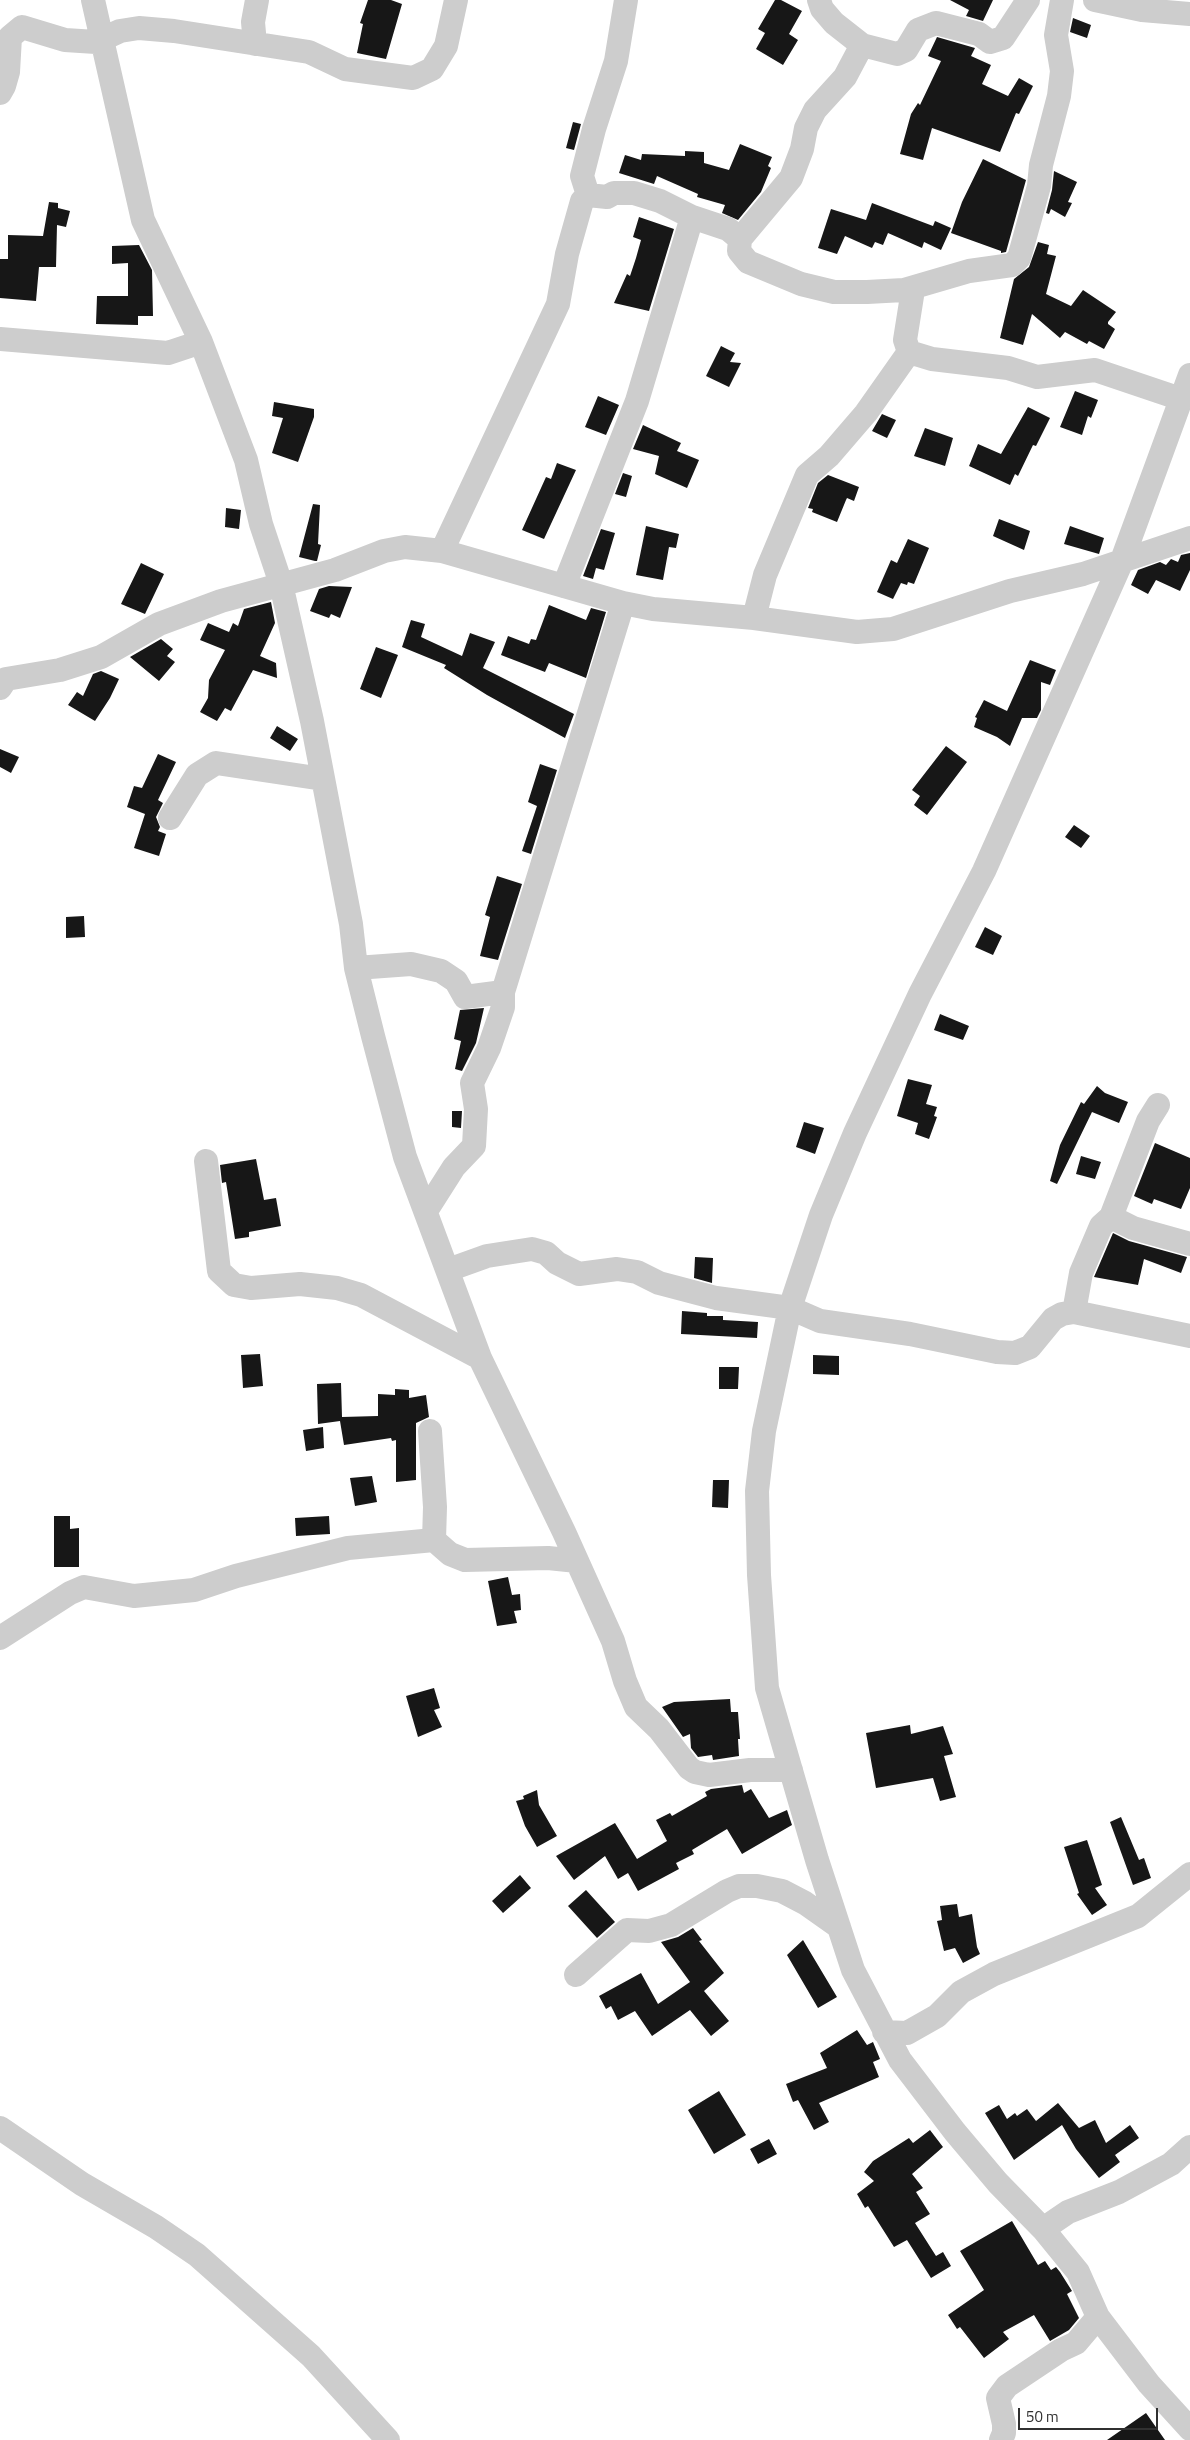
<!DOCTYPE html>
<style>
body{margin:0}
#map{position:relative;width:1190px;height:2440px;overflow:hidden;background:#fff;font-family:"Titillium Web",sans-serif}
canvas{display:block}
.scale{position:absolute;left:1018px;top:2408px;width:140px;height:22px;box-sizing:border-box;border:2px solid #303030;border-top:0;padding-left:6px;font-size:15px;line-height:18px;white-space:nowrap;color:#303030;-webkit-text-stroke:4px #fff;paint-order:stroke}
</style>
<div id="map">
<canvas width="1190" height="2440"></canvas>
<div class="scale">50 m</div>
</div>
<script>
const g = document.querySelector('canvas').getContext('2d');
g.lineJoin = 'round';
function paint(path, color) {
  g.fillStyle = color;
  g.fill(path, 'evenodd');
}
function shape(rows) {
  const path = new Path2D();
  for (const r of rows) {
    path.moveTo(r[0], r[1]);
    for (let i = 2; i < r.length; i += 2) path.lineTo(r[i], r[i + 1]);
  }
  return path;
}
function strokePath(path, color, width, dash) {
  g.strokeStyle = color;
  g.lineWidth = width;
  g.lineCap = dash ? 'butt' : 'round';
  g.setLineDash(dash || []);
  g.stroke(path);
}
paint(shape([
 [368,0,391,0,402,4,386,59,357,53,363,24,360,23],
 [775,0,781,0,802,11,789,34,798,40,783,65,756,49,765,33,758,29],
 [950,0,993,0,983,21,966,16,969,10],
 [1073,18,1091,25,1087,38,1070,32],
 [937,37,975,48,971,56,991,65,982,84,1008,96,1019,78,1033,86,1019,114,1016,113,1000,152,932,128,923,160,900,154,911,114,918,103,920,105,941,61,928,56],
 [573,122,581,124,574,150,566,148],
 [740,144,772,157,768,166,771,168,761,192,738,220,722,213,725,205,697,197,698,194,657,176,654,184,619,173,625,155,641,160,642,154,685,156,685,151,704,152,704,163,729,170],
 [983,159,1026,180,1006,252,1001,253,1001,251,951,233,962,202],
 [1054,171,1077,182,1068,202,1072,203,1065,217,1051,209,1049,214,1046,213,1052,190],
 [49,202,58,203,58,208,70,211,66,227,57,225,56,267,39,267,36,301,0,298,0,259,8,259,8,235,43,236],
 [872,203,933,226,935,221,951,228,941,250,924,242,922,248,888,233,883,245,875,242,872,248,845,236,837,254,818,248,831,209,866,220],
 [639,217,674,229,649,311,614,303,627,274,630,276,636,258,641,240,633,237],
 [1038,242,1049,245,1047,254,1056,256,1046,294,1071,306,1083,290,1116,312,1108,322,1108,324,1115,329,1104,349,1089,341,1087,344,1065,332,1060,338,1032,314,1023,345,1000,338,1014,279,1029,267],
 [139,245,152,270,153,316,138,316,138,325,96,324,97,296,128,296,128,263,112,264,112,246],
 [721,346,735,353,730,362,741,363,729,387,706,376],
 [1075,391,1098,400,1091,418,1088,416,1082,435,1060,427],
 [598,396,619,405,606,435,585,427],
 [274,402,314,409,314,417,298,462,272,453,283,418,272,416],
 [1028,407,1050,418,1036,446,1033,445,1018,476,1015,474,1010,485,969,466,978,444,1001,454],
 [882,414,896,420,887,438,872,431],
 [643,425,681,443,677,451,699,460,687,488,655,474,659,456,633,449],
 [925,428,953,438,945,466,914,456],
 [557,463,576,470,544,539,522,530,546,477,551,479],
 [623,473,632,476,626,497,615,494],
 [828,475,859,487,854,501,847,498,846,500,837,522,812,512,813,509,808,508,818,483],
 [313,504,320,505,318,544,321,545,317,561,315,561,299,557],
 [226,508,241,510,239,529,225,527],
 [999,519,1030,531,1024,550,993,536],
 [646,526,679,534,676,548,669,547,663,580,636,575],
 [1070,526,1104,538,1099,554,1064,544],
 [601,529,615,533,604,570,596,568,593,579,583,576],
 [908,539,929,548,914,584,908,582,907,585,901,583,893,599,877,592,891,560,897,563],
 [1190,553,1190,570,1180,591,1156,580,1148,594,1131,585,1138,570,1160,562,1166,565,1171,559,1178,562,1181,555],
 [141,563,164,574,145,614,121,604],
 [329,586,352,587,340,618,331,614,329,618,310,611,319,589],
 [271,602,275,623,260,656,276,663,277,678,253,670,231,711,225,708,217,721,200,712,208,698,209,680,225,650,200,640,208,623,229,632,233,623,238,626,244,609],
 [549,605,586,620,591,608,606,612,586,678,549,663,545,672,501,655,508,636,529,644,531,639,536,640],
 [411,620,425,624,421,637,462,656,470,633,495,642,483,668,574,714,565,738,487,695,444,668,446,665,402,647],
 [161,639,173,649,167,656,175,662,159,681,130,657],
 [376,647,398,655,381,698,360,689],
 [1030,660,1056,670,1050,685,1041,682,1041,710,1037,718,1022,718,1010,746,997,737,974,727,977,718,975,717,984,700,1007,711],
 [101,671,119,679,110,698,95,721,68,705,77,692,83,696,93,674],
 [277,726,298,739,290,751,270,738],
 [946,746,967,762,927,815,914,805,920,796,912,790],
 [0,749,19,757,11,773,0,767],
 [158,754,176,762,158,800,163,803,156,817,160,827,158,831,166,834,159,856,134,848,145,814,127,807,134,786,142,788],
 [540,764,557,770,531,854,522,851,537,806,528,802],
 [1074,825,1090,836,1081,848,1065,837],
 [497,876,522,884,498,960,480,956,490,917,485,915],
 [84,916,85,937,66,938,66,917],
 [985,927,1002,936,993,955,975,947],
 [484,1008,476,1043,462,1071,455,1069,461,1041,454,1039,460,1010],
 [940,1014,969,1026,963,1040,934,1030],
 [908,1079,932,1085,926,1104,937,1107,934,1116,937,1117,929,1139,915,1134,918,1123,897,1116],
 [1097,1086,1105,1093,1128,1102,1119,1123,1092,1112,1057,1184,1050,1181,1060,1145,1081,1102,1084,1104],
 [452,1111,462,1111,461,1128,452,1127],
 [804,1122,824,1128,815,1154,796,1147],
 [1155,1143,1190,1158,1190,1188,1181,1209,1154,1199,1152,1204,1134,1196],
 [1081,1156,1101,1162,1095,1179,1076,1174],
 [256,1159,264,1200,276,1198,281,1226,249,1232,249,1237,235,1239,226,1182,222,1183,220,1165],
 [1113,1233,1129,1241,1187,1257,1181,1273,1144,1259,1138,1285,1094,1277],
 [695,1257,713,1258,712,1283,694,1278],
 [682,1311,707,1313,707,1316,723,1316,723,1320,758,1322,757,1338,681,1334],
 [260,1354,263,1386,243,1388,241,1355],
 [813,1355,839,1356,839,1375,813,1374],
 [719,1367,739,1367,738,1389,719,1389],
 [341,1383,342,1417,378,1416,378,1394,395,1395,395,1389,409,1390,409,1398,426,1395,429,1417,416,1423,416,1480,396,1482,396,1440,392,1441,391,1438,344,1445,340,1421,318,1424,317,1384],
 [323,1427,324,1448,306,1451,303,1430],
 [372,1476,377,1502,355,1506,350,1478],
 [713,1480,729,1480,728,1508,712,1507],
 [54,1516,70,1516,70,1529,79,1528,79,1567,54,1567],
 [329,1516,330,1534,296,1536,295,1518],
 [508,1577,512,1595,520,1594,521,1610,514,1611,517,1623,497,1626,488,1581],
 [434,1688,440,1708,434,1710,442,1727,418,1737,406,1696],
 [730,1699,731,1712,738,1712,740,1739,738,1739,739,1756,713,1760,712,1755,698,1757,691,1748,690,1734,683,1737,662,1707,674,1702],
 [910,1725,911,1734,943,1726,953,1754,944,1756,956,1797,940,1801,933,1778,876,1788,866,1733],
 [742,1785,744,1793,751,1789,769,1818,787,1810,792,1825,742,1854,727,1829,692,1850,694,1854,676,1863,679,1869,638,1891,628,1873,618,1879,605,1856,574,1880,556,1856,615,1823,637,1859,667,1841,656,1820,670,1813,672,1816,707,1796,705,1792,711,1789],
 [537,1790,539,1805,557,1836,537,1847,525,1826,516,1801,524,1799,523,1796],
 [1121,1817,1139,1860,1144,1858,1151,1878,1133,1885,1110,1822],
 [1087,1840,1102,1885,1095,1888,1107,1905,1092,1915,1077,1894,1079,1893,1064,1847],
 [520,1875,531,1888,503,1913,492,1901],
 [586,1890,615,1922,597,1938,568,1906],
 [957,1904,959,1917,972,1914,977,1947,980,1954,963,1963,955,1948,944,1951,937,1921,942,1920,940,1906],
 [693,1928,702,1940,699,1941,724,1973,704,1991,729,2021,711,2036,690,2010,652,2036,635,2011,618,2020,611,2006,606,2009,599,1996,641,1973,658,2004,690,1982,661,1942,678,1937],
 [803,1940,837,1997,818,2008,787,1955],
 [857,2030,867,2045,873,2042,880,2059,873,2062,879,2077,819,2103,829,2122,814,2130,798,2100,793,2102,786,2084,827,2068,820,2053],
 [719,2091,746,2135,714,2154,688,2110],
 [1058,2103,1079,2128,1095,2120,1106,2143,1130,2125,1139,2138,1115,2155,1120,2162,1099,2178,1076,2149,1062,2125,1014,2160,985,2113,999,2105,1007,2119,1015,2113,1017,2116,1027,2109,1036,2121],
 [930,2130,943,2147,912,2174,923,2188,916,2192,930,2214,915,2223,936,2256,943,2252,951,2266,931,2278,907,2240,894,2247,868,2206,865,2208,857,2194,874,2181,864,2172,873,2161,909,2138,913,2143],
 [769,2139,777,2154,758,2164,750,2149],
 [1012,2221,1038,2265,1045,2261,1051,2270,1056,2267,1060,2272,1072,2291,1067,2294,1079,2318,1069,2330,1050,2341,1034,2315,1003,2332,1009,2339,984,2358,960,2327,957,2329,948,2315,984,2290,960,2251],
 [1146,2413,1165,2440,1107,2440]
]), '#171717');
strokePath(shape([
 [93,0,143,220,201,342,246,460,261,524,281,584,312,721,351,924,356,968,373,1036,405,1157,480,1358,564,1532,613,1641,625,1681,636,1707,659,1729,689,1768,695,1772,709,1775,750,1770,791,1770],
 [819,0,822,9,834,23,862,45,897,54,906,50,918,30,936,23,979,34,990,42,1003,38,1028,0],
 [1095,0,1142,10,1190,14],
 [255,44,253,22,257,0],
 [0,93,4,86,8,72,10,37,22,27,65,40,96,42,120,31,139,28,174,31,309,52,345,69,413,78,432,69,446,46,456,0],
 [588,195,607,197,614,193,634,193,660,201,692,217,728,229,740,239,739,251,748,262,801,284,834,292,867,292,904,290,912,296,905,340,909,352,932,359,1008,368,1037,377,1095,370,1181,399],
 [740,239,791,178,802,149,806,128,815,110,845,77,862,45],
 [904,290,969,271,1012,265,1019,258,1039,186,1041,165,1059,96,1062,71,1056,35,1062,0],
 [0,339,168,353,201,342],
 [1190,375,1121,563,984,871,920,994,855,1133,821,1215,790,1308,764,1431,757,1491,759,1575,767,1688,817,1860,853,1970,900,2060,955,2132,998,2183,1043,2229,1078,2272,1098,2317,1149,2384,1190,2429],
 [442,551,558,304,567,254,582,201,588,195,582,176,594,129,616,61,626,0],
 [564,586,637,401,692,217],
 [754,618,765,575,807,475,829,456,866,413,909,352],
 [0,688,6,679,60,670,101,657,159,624,221,601,335,570,384,551,405,547,442,551,623,603,653,609,754,618,857,632,893,629,1010,591,1083,574,1190,538],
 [170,818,197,775,216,763,323,779],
 [356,968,411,964,441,971,456,981,465,997,503,992],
 [206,1161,219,1271,234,1285,251,1288,300,1284,337,1288,361,1295,480,1358],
 [426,1211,454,1167,474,1146,476,1109,472,1083,489,1048,503,1007,503,992,623,603],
 [1111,1217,1133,1228,1190,1244],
 [448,1270,487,1256,532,1249,546,1253,557,1263,579,1274,617,1269,637,1272,659,1283,716,1298,790,1308,820,1321,910,1334,997,1352,1015,1353,1030,1347,1053,1319,1062,1314,1074,1312,1190,1336],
 [1074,1312,1081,1273,1101,1226,1111,1217,1148,1121,1158,1105],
 [430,1431,435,1507,434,1540],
 [0,1638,70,1593,84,1587,134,1596,194,1590,236,1576,348,1548,434,1540,450,1554,465,1560,548,1558,577,1561],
 [576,1975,627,1930,649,1931,671,1925,727,1891,739,1886,757,1886,782,1891,805,1903,839,1927],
 [884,2032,907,2033,937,2016,961,1992,994,1974,1138,1916,1190,1874],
 [0,2128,82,2184,156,2227,197,2255,311,2356,388,2440],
 [1043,2229,1068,2212,1119,2192,1171,2164,1190,2147],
 [1001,2440,1004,2433,1004,2424,998,2398,1007,2386,1061,2350,1076,2343,1098,2317]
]), '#cdcdcd', 24);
</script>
